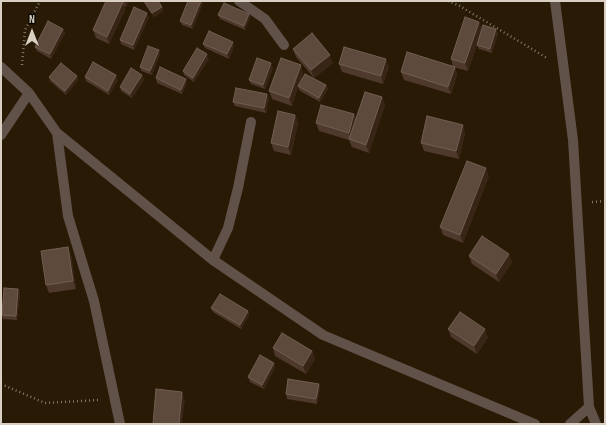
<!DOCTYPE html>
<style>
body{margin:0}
#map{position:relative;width:606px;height:425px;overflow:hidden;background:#281a05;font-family:"Sofia Sans Condensed",sans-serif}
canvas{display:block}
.frame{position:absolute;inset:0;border:2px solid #d9d0c3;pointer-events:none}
.north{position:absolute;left:12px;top:12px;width:40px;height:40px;-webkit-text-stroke:3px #0c0601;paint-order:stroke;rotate:0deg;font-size:11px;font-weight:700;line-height:16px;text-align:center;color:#d9d0c3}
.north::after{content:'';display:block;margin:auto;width:14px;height:18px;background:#d9d0c3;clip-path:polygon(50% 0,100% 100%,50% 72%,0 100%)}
</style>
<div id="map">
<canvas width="606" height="425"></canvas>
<div class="frame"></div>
<div class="north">N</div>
</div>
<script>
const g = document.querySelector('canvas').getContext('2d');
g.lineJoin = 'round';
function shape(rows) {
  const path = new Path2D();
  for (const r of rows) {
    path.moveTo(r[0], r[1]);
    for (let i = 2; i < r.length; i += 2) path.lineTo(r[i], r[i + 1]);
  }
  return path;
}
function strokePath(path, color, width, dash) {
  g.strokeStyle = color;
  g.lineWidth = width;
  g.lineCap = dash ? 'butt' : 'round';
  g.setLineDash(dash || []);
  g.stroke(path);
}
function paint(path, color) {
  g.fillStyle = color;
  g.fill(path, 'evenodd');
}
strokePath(shape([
 [448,1,458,5,547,58],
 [22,65,25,30,40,1],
 [592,202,605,201],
 [1,384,45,403,99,400]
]), '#847968', 2.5, [1, 3]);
strokePath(shape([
 [239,1,265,19,284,45],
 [555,1,573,140,589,407,596,424],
 [1,67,29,93,57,133,213,260,323,335,535,424],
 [57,133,68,216,94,301,120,424],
 [1,135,29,93],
 [213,260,228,228,238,188,251,122],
 [570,424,589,407]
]), '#615249', 10);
paint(shape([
 [106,1,129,1,126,7,124,6,125,10,109,44,96,38,93,30],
 [143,1,158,1,162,7,163,11,154,17],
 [188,1,193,29,182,25,180,21],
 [249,14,250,18,245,30,220,19,218,15],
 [149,17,134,50,121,44,120,40],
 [479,22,482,30,468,71,453,67,451,59],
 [63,29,65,33,51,59,37,51,35,47],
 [496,29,498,34,492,53,479,49,477,45],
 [203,44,234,46,229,59,205,48],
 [293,49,333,63,314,78,296,57],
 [160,54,152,75,141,71,140,67],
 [209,59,194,82,184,75,183,71],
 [339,64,389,67,383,84,342,72],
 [455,67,457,75,451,94,404,80,401,72],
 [273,68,265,89,251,84,249,80],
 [303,73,300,84,326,85,328,89,320,102,300,91,298,87,292,106,272,99,269,91],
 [142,75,144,80,132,98,121,91,120,87],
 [77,76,78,80,66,95,50,81,49,77],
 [85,77,118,80,109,95,86,81],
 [156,78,187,83,182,94,157,83],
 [267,94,269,98,266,113,235,106,233,102],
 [382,97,385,105,369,153,352,147,349,140,319,131,316,123,354,114,356,119],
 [295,115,298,123,291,155,274,151,271,143],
 [465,133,459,159,424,151,421,143],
 [489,176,463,243,443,235,440,227],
 [71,255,76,289,49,293,46,285],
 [469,256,512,262,499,282,472,264],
 [18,289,20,293,17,320,3,319,2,315],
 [211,308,248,311,249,315,241,329,213,312],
 [448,329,488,337,477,354,451,337],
 [273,348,312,351,315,359,306,374,275,356],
 [275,367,264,389,250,382,248,377],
 [320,388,317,404,287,399,286,394]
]), '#4f382c');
paint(shape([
 [124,1,129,1,126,7],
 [201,1,204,1,193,29,191,25],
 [123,2,125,10,109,44,107,37],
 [162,7,163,11,154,17,152,13],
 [147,13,149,17,134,50,133,45],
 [249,14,250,18,245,30,244,26],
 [479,22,482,30,468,71,465,63],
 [63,29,65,33,51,59,50,54],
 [496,29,498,34,492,53,490,49],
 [233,42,234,46,229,59,227,54],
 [159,50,160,54,152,75,150,71],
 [207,54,209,59,194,82,193,78],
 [330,55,333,63,314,78,311,70],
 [386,59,389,67,383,84,381,76],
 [271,63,273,68,265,89,263,85],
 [301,65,303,73,292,106,289,98],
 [455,67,457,75,451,94,448,87],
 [116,75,118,80,109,95,108,91],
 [142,75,144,80,132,98,130,94],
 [77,76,78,80,66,95,65,91],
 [186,79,187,83,182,94,181,90],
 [326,85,328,89,320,102,319,98],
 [267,94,269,98,266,113,264,108],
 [382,97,385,105,369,153,366,145],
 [354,114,357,122,352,141,349,133],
 [295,115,298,123,291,155,288,147],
 [463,125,465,133,459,159,456,151],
 [486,168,489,176,463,243,460,235],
 [68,247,71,255,76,289,73,281],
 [509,254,512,262,499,282,496,274],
 [18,289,20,293,17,320,16,316],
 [248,311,249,315,241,329,240,325],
 [485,329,488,337,477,354,474,346],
 [312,351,315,359,306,374,303,366],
 [274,363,275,367,264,389,262,385],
 [319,384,320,388,317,404,316,399],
 [182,392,185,400,182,424,179,424]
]), '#392516');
const building = shape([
 [106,1,120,1,123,2,107,37,93,30,106,1],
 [144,1,158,1,162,7,152,13,144,1],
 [188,1,201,1,191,25,180,21,188,1],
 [224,3,249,14,244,26,218,15,224,3],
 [134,7,147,13,133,45,120,40,134,7],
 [465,17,479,22,465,63,451,59,465,17],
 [48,21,63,29,50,54,35,47,48,21],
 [483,25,496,29,490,49,477,45,483,25],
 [209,31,233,42,227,54,203,44,209,31],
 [312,33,330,55,311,70,293,49,312,33],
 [148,46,159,50,150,71,140,67,148,46],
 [344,47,386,59,381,76,339,64,344,47],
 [197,48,207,54,193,78,183,71,197,48],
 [407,52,455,67,448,87,401,72,407,52],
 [257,58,271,63,263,85,249,80,257,58],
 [281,58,301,65,289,98,269,91,281,58],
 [93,62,116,75,108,91,85,77,93,62],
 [61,63,77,76,65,91,49,77,61,63],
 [160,67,186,79,181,90,156,78,160,67],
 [131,68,142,75,130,94,120,87,131,68],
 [305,74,326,85,319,98,298,86,305,74],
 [236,88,267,94,264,108,233,102,236,88],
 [365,92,382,97,366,145,349,139,365,92],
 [321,105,354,114,349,133,316,123,321,105],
 [278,111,295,115,288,147,271,143,278,111],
 [427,116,463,125,456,151,421,143,427,116],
 [467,161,486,168,460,235,440,227,467,161],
 [482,236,509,254,496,274,469,256,482,236],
 [68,247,73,281,46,285,41,251,68,247],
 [4,288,18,289,16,316,2,315,4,288],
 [220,294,248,311,240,325,211,308,220,294],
 [460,312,485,329,474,346,448,329,460,312],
 [282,333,312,351,303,366,273,348,282,333],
 [260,355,274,363,262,385,248,377,260,355],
 [288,379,319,384,316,399,286,394,288,379],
 [156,389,182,392,179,424,153,424,156,389]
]);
paint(building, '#5e493d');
strokePath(building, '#715e52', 1);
</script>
